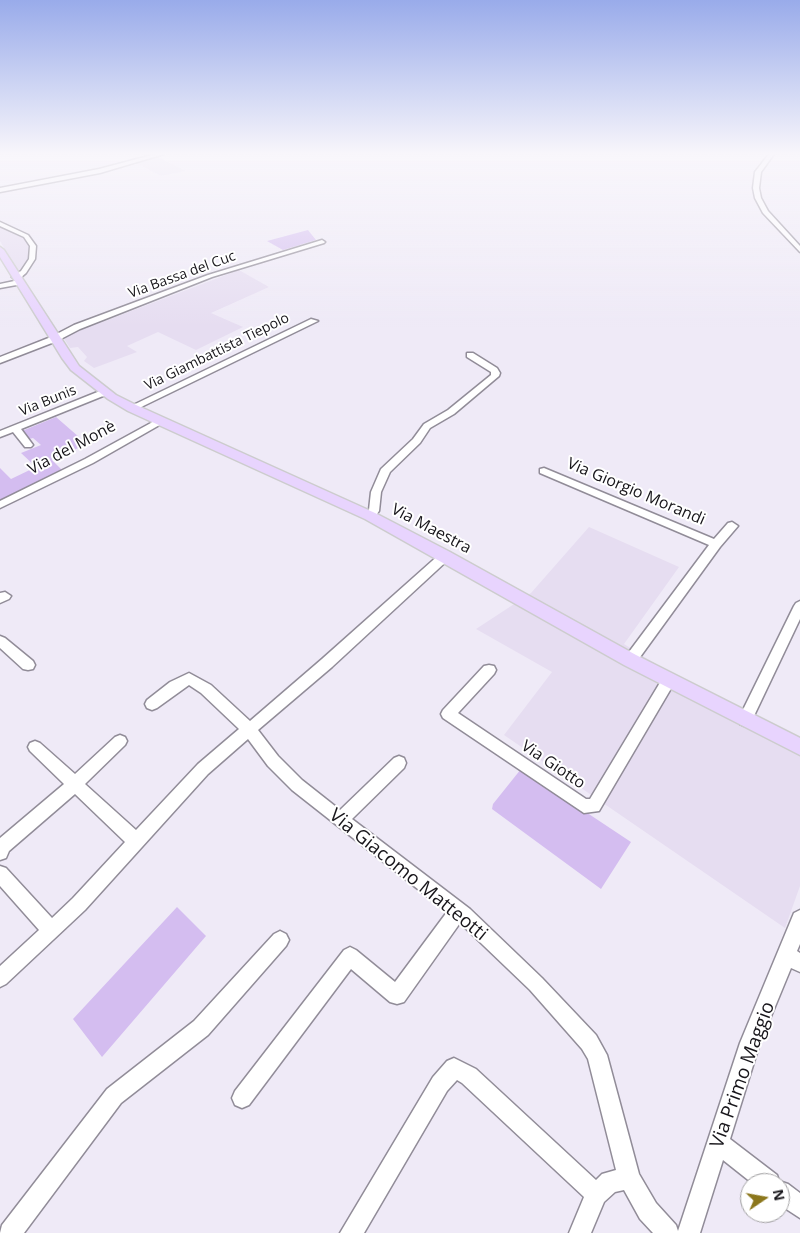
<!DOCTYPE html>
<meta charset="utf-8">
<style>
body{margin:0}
#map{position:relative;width:800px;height:1233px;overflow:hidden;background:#efeaf7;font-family:"Open Sans",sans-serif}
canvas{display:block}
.north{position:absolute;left:740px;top:1173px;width:50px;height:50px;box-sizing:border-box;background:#fff;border:1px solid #a2a1a3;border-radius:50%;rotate:78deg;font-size:14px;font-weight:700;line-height:20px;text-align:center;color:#17151a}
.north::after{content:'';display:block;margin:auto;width:18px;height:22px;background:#8c771c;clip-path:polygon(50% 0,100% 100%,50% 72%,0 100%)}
</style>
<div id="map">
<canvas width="800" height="1233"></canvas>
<div class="north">N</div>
</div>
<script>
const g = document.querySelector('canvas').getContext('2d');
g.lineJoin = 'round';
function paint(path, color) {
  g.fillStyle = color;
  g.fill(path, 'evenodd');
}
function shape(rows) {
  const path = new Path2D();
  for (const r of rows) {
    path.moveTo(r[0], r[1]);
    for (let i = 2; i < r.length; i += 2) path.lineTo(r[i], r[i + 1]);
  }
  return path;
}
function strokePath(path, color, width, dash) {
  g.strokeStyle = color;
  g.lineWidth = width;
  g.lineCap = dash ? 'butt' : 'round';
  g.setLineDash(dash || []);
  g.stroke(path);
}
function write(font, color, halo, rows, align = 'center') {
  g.font = font + ' "Open Sans",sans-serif';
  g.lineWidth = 4;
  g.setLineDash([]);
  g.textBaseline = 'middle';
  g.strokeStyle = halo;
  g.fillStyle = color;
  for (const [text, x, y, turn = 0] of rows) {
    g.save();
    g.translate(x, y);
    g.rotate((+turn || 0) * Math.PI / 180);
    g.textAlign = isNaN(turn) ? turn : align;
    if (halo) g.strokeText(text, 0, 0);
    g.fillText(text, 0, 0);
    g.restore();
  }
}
paint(shape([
 [158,157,186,171,161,176,136,163],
 [0,225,29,241,31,250,30,258,18,273,0,241],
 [239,270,269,287,211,313,243,327,196,350,158,332,127,346,137,352,94,368,84,361,87,357,78,347,70,348,63,337],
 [589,527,679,567,624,644,800,755,800,886,785,928,504,735,552,672,476,629,531,593]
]), '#e6ddf1');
paint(shape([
 [308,230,316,240,283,250,267,241],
 [56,417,87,444,52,460,64,472,2,502,0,500,0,468,11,479,36,467,21,453,41,445,33,438,29,439,22,431],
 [521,769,631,842,601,889,492,809,493,804],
 [177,907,206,936,102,1057,73,1019]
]), '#d4bdf0');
const minor = shape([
 [156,154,164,154,100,173,0,192,0,188,99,169,156,154],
 [769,154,774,154,761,172,759,188,761,198,768,211,800,246,800,252,763,213,755,198,753,188,755,172,769,154],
 [0,222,28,235,36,246,35,259,26,273,19,279,12,277,21,271,29,259,30,246,24,237,0,226,0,222],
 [322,240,325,242,324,243,212,277,80,329,57,341,0,363,0,357,51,337,74,325,208,275,322,240],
 [19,280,23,282,22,284,0,288,0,284,19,280],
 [311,319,318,321,135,410,129,410,127,408,311,319],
 [467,353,473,353,497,368,500,373,499,376,454,414,430,428,420,443,390,472,381,492,379,511,374,518,366,518,365,516,369,510,371,492,381,469,413,439,424,424,448,410,491,375,491,372,467,357,467,353],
 [105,389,108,390,108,394,21,429,33,445,31,447,25,447,13,432,0,437,0,431,105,389],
 [160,418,165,421,163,423,93,463,0,508,0,501,85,459,160,418],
 [544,468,714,539,728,523,732,522,738,526,720,547,635,664,630,665,625,664,623,660,709,545,540,473,540,469,544,468],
 [445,552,451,556,449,559,332,667,258,730,278,756,302,780,340,810,394,758,399,756,404,758,406,763,404,768,352,819,470,909,542,978,596,1035,607,1055,639,1174,656,1203,676,1225,678,1231,740,1043,794,913,800,910,800,944,797,951,800,953,800,972,791,968,760,1043,730,1139,777,1175,779,1181,788,1184,800,1193,800,1218,780,1205,780,1183,752,1183,723,1160,700,1233,653,1233,640,1219,624,1190,615,1192,604,1202,591,1233,569,1233,584,1197,462,1083,457,1080,447,1091,364,1233,340,1233,433,1077,447,1061,454,1058,476,1069,596,1180,602,1174,616,1170,588,1059,582,1049,530,990,460,923,404,1002,397,1004,390,1002,351,969,249,1105,242,1108,235,1105,232,1098,235,1091,344,950,350,947,356,950,395,982,447,912,292,790,268,766,248,739,208,774,85,910,6,984,0,987,0,966,39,930,0,886,0,866,6,868,52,918,73,898,125,842,75,794,9,851,6,858,0,860,0,838,64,784,30,751,28,747,30,743,35,741,40,743,75,774,115,737,120,735,125,737,127,741,125,745,85,784,136,830,198,764,239,729,201,693,189,685,157,708,152,710,147,708,145,704,147,700,170,682,189,673,211,685,250,721,322,659,441,553,445,552],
 [5,592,11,596,9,599,0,603,0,593,5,592],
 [800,601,800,619,752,720,750,724,745,726,740,724,738,720,794,606,796,603,800,601],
 [0,636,5,638,33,661,35,665,33,669,28,670,23,669,0,648,0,636],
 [489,665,494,666,496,670,494,674,458,713,586,799,590,799,664,676,669,675,674,676,676,680,599,811,584,813,443,718,441,714,443,710,484,666,489,665],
 [280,931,286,934,289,940,286,946,208,1035,121,1103,24,1233,0,1233,2,1225,107,1089,194,1021,274,934,280,931]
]);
const major = shape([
 [0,247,4,250,79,366,116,395,136,405,375,513,450,552,636,655,800,738,800,755,624,665,365,519,128,411,108,399,71,370,62,358,0,257,0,247]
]);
strokePath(minor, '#918c98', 3);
strokePath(major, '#cccccd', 3);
paint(minor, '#fff');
paint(major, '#e8d4fe');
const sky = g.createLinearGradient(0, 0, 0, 327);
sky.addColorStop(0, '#99abea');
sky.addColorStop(0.47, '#f8f6fb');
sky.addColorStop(1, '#f8f6fb00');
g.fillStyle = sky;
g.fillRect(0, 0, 800, 327);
write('14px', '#17151a', '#fff', [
 ["Via Bassa del Cuc",182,275,-20],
 ["Via Giambattista Tiepolo",217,352,-26],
 ["Via Bunis",48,401,-22]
]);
write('16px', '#17151a', '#fff', [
 ["Via del Monè",72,448,-28],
 ["Via Giorgio Morandi",636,492,23],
 ["Via Maestra",431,529,28],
 ["Via Giotto",553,765,34]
]);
write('19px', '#17151a', '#fff', [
 ["Via Giacomo Matteotti",408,875,39],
 ["Via Primo Maggio",743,1075,-70]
]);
</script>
